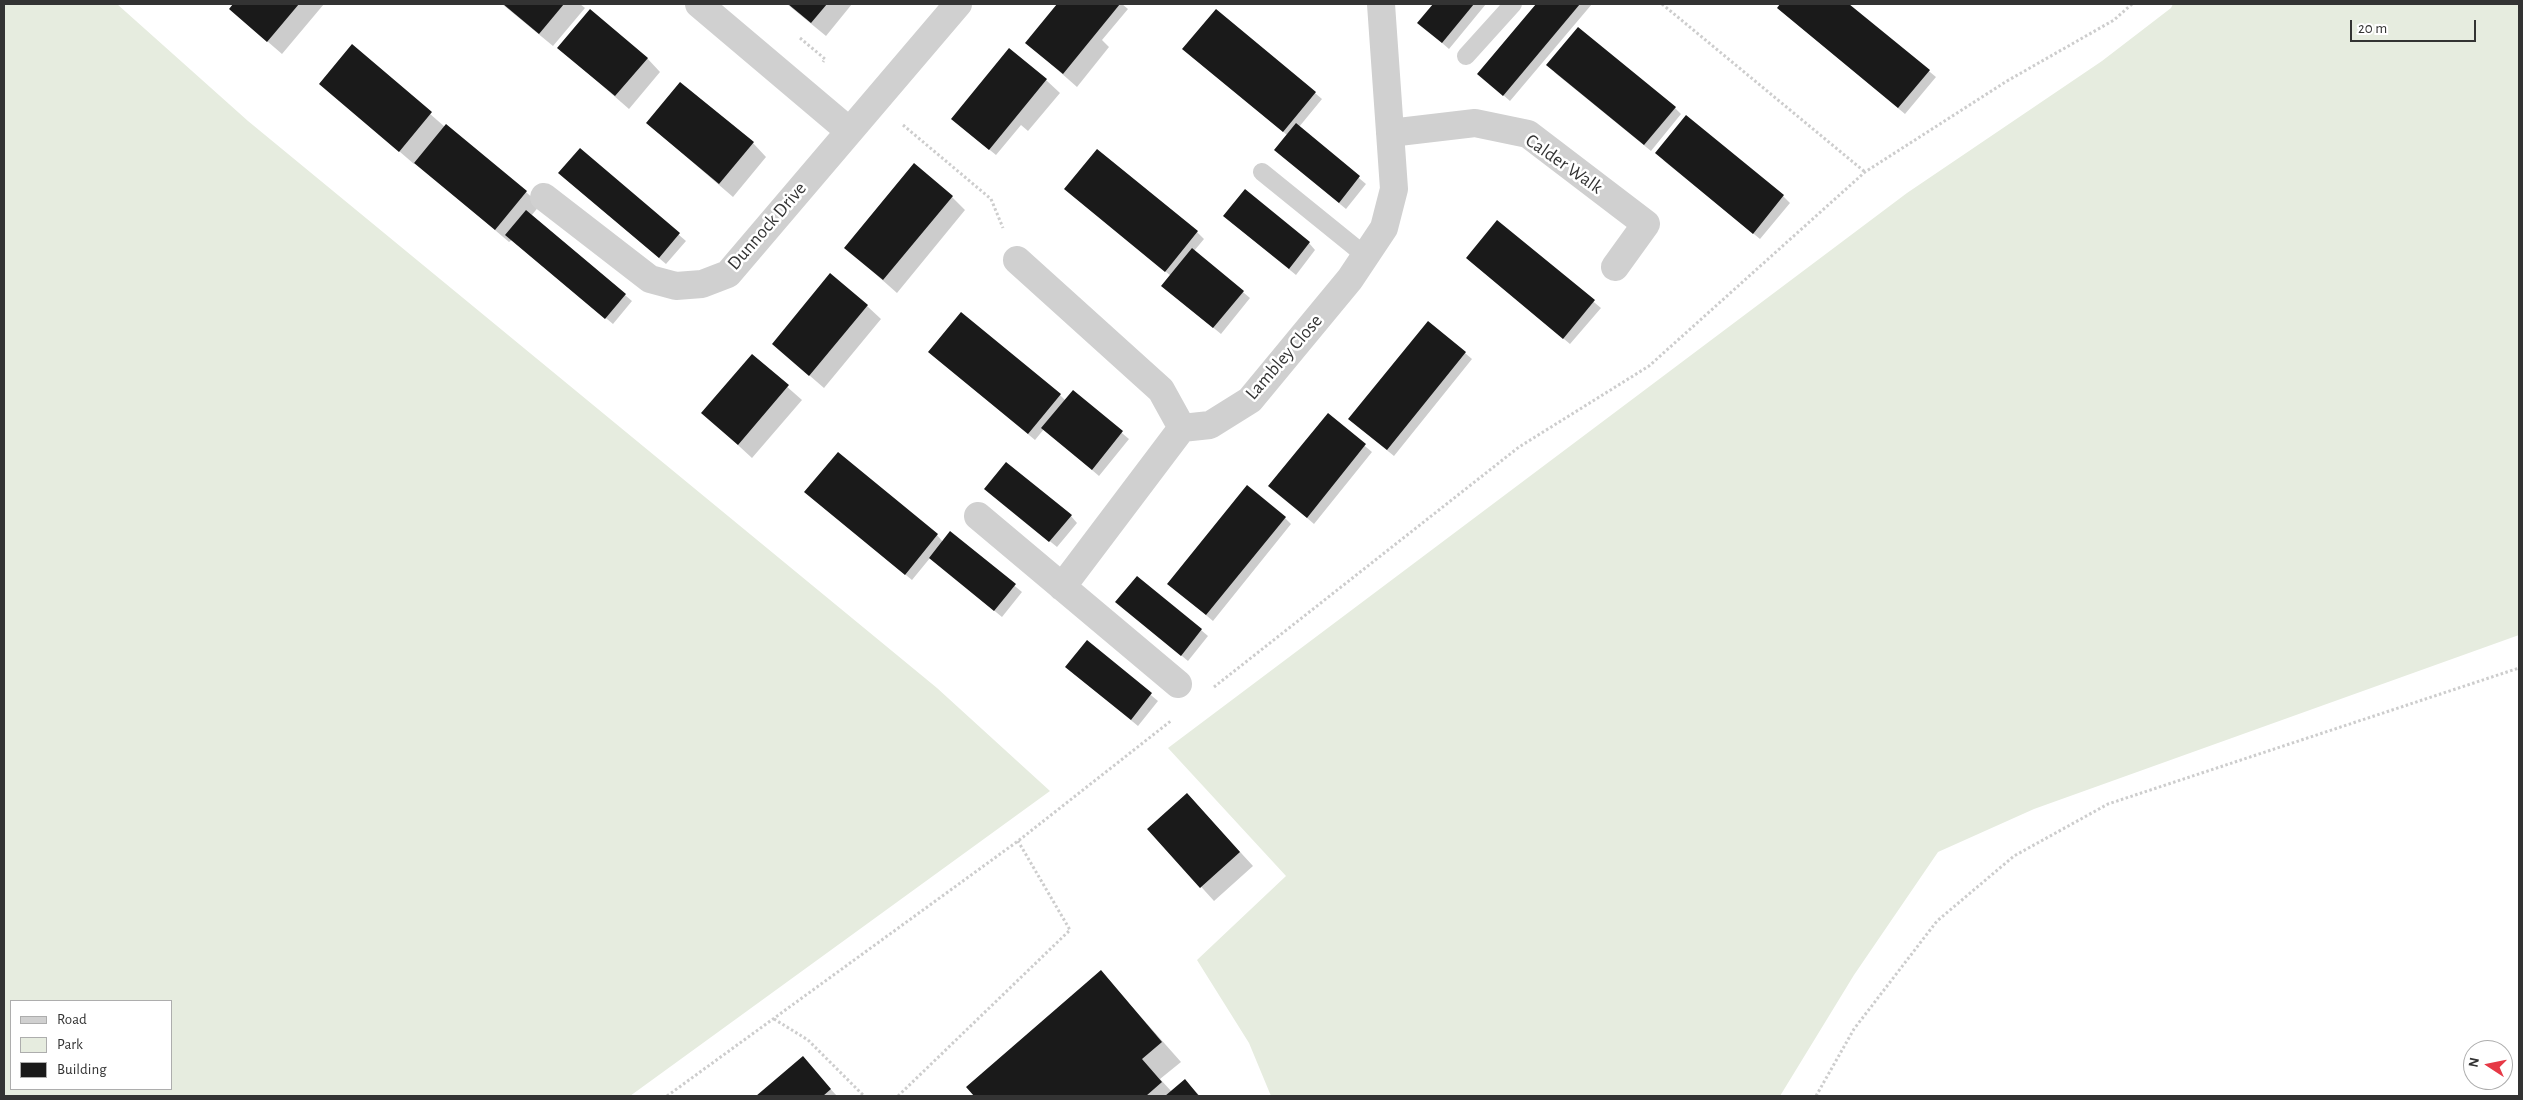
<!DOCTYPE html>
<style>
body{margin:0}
#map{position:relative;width:2523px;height:1100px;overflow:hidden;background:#fff;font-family:"Alegreya Sans",sans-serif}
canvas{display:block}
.frame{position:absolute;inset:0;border:5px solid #333;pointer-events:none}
.legend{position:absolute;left:10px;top:1000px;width:162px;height:90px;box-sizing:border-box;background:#fff;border:1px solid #adadad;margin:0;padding:6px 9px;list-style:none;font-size:15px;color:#333}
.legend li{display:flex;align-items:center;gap:10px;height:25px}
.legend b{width:25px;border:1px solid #adadad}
.north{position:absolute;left:2463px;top:1040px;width:50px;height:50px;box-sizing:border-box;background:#fff;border:1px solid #adadad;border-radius:50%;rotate:281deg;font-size:14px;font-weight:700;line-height:20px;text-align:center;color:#333}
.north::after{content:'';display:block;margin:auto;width:18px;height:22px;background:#e63946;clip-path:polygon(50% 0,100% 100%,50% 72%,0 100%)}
.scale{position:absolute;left:2350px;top:20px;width:126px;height:22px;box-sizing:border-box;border:2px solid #333;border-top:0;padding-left:6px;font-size:15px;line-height:18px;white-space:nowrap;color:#333;-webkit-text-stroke:4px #fff;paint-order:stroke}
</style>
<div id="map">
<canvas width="2523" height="1100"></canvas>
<div class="frame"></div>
<ul class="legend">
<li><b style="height:6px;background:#d0d0d0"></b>Road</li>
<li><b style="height:14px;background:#e6ecdf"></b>Park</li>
<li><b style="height:14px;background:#1a1a1a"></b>Building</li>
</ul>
<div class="north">N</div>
<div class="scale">20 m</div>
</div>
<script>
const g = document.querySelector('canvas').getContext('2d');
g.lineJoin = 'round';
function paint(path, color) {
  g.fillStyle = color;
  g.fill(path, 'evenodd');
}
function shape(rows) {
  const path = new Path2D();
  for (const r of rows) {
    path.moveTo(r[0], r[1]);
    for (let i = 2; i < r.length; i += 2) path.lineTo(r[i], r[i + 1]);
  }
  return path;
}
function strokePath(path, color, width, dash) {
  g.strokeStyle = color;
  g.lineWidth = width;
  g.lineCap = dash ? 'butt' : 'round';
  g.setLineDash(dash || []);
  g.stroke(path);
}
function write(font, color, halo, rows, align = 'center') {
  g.font = font + ' "Alegreya Sans",sans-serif';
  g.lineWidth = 5;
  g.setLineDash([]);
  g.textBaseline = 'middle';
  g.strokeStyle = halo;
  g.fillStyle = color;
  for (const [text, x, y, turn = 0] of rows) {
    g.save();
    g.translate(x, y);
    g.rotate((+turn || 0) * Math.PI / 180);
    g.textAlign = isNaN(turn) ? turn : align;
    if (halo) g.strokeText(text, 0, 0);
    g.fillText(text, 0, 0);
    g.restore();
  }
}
paint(shape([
 [4,4,117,4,248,121,937,688,1050,791,630,1096,4,1096],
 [11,1001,171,1001,171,1089,11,1089],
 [2173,4,2519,4,2519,635,2034,809,1938,852,1854,975,1780,1096,1271,1096,1249,1043,1197,960,1286,876,1168,748,1907,193,2102,61,2171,8]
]), '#e6ecdf');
paint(shape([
 [234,4,324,4,282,54,230,9],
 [502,4,580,4,585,8,553,46],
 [787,4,852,4,826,36],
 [1059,4,1122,4,1128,9,1102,40,1109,47,1077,87,1027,43],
 [1435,4,1486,4,1449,49,1419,23],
 [1537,4,1592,4,1510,101,1479,74],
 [1782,4,1848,4,1936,77,1905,114,1785,14,1778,8],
 [352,46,445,127,526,192,540,205,531,216,632,301,613,324,512,240,509,242,415,162,414,164,320,83],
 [559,48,647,58,660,72,629,109],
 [1191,56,1315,93,1322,99,1299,127,1366,184,1346,209,1282,156,1287,135],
 [1554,72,1675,108,1681,114,1651,151],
 [1046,80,1060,93,1028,131,1021,125,996,155,959,125],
 [647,123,753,143,766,157,733,197],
 [580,150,686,241,666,264,567,180],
 [1663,160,1783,196,1790,203,1760,239],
 [1072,195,1197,232,1204,239,1194,251,1250,298,1221,334,1170,292,1171,276],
 [952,197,965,210,897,293,846,248],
 [1231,222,1309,243,1315,250,1296,275],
 [1498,222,1601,308,1570,344,1475,265],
 [867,306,881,319,824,388,773,344],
 [1465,353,1472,359,1394,456,1357,426],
 [752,356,802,400,752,458,703,413],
 [936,358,1060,395,1066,401,1073,392,1129,439,1099,476,1044,429,1035,440],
 [1328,415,1372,452,1314,524,1270,486],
 [993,495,1071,516,1077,523,1057,547],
 [812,498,937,535,943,542,951,533,1022,592,1002,617,930,558,912,580],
 [1285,518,1291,524,1213,621,1176,590],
 [1117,602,1201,630,1208,636,1188,661],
 [1087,642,1158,701,1138,726,1073,673],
 [1187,794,1253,866,1214,901,1149,829],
 [1101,972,1181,1062,1160,1079,1172,1092,1185,1081,1200,1096,975,1096,967,1087],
 [802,1058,837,1096,757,1096]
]), '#0003');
paint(shape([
 [233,4,299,4,267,42,229,9],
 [503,4,564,4,539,34],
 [788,4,827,4,811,23],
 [1057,4,1120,4,1063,74,1025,43],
 [1433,4,1474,4,1442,43,1417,23],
 [1536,4,1580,4,1503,96,1477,74],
 [1780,4,1849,4,1930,70,1898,108,1777,8],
 [590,9,648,58,615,96,557,48],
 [1216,9,1316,92,1283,132,1182,49],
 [1578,27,1676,107,1644,145,1546,65],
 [352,44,432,112,399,152,319,84],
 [1009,48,1047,79,989,150,951,119],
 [680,82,754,142,719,184,646,123],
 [1686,115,1784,195,1753,234,1655,153],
 [1296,123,1360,176,1339,203,1274,150],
 [446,124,527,191,495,230,414,163],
 [580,148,680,233,659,258,558,173],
 [1097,149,1198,231,1165,272,1064,189],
 [914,163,953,196,883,280,844,248],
 [1245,189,1310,242,1289,269,1223,216],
 [526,210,626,294,605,319,505,235],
 [1497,220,1595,300,1563,339,1466,258],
 [1192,248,1244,291,1213,328,1161,286],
 [830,273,868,305,809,376,772,344],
 [961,312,1061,394,1028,434,928,352],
 [1428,321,1466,352,1387,450,1348,419],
 [752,354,789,385,738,445,701,413],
 [1073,390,1123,431,1092,470,1041,428],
 [1328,413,1366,444,1307,518,1268,486],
 [838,452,938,534,905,575,804,492],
 [1006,462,1072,515,1049,542,984,489],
 [1247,485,1286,517,1206,615,1167,584],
 [950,531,1016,584,994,611,929,558],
 [1137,576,1202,629,1181,656,1115,602],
 [1087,640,1152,693,1131,720,1065,667],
 [1187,793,1240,852,1200,888,1147,829],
 [1101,970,1162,1042,1142,1059,1162,1082,1146,1096,974,1096,966,1087],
 [803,1056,831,1089,823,1096,756,1096],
 [1185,1079,1199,1096,1165,1096]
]), '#1a1a1a');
strokePath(shape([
 [1662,4,1865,172],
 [800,38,825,59,823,62],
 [903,125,991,199,1003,228],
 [1214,687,1519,447,1649,366,1865,172,2007,81,2114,20,2132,4],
 [774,1019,808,1040,864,1096],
 [667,1096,1018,841,1172,720],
 [898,1096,1070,930,1018,841],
 [1816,1096,1854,1029,1937,921,2014,856,2108,804,2519,668]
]), '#cdcdcd', 3, [2.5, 2.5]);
strokePath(shape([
 [1466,56,1513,4],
 [1262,172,1367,257]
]), '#d0d0d0', 18);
strokePath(shape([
 [699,4,848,130],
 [1390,133,1475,123,1528,134,1646,224,1615,267],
 [544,197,650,279,676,286,702,284,728,274,958,4],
 [1017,260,1161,390,1182,428],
 [978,516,1178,684],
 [1062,587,1182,428,1210,425,1250,400,1350,279,1384,228,1394,189,1381,4]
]), '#d0d0d0', 28);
write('19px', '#333', '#fff', [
 ["Calder Walk",1564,164,35],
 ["Dunnock Drive",767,226,-49],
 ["Lambley Close",1284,357,-49]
]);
</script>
